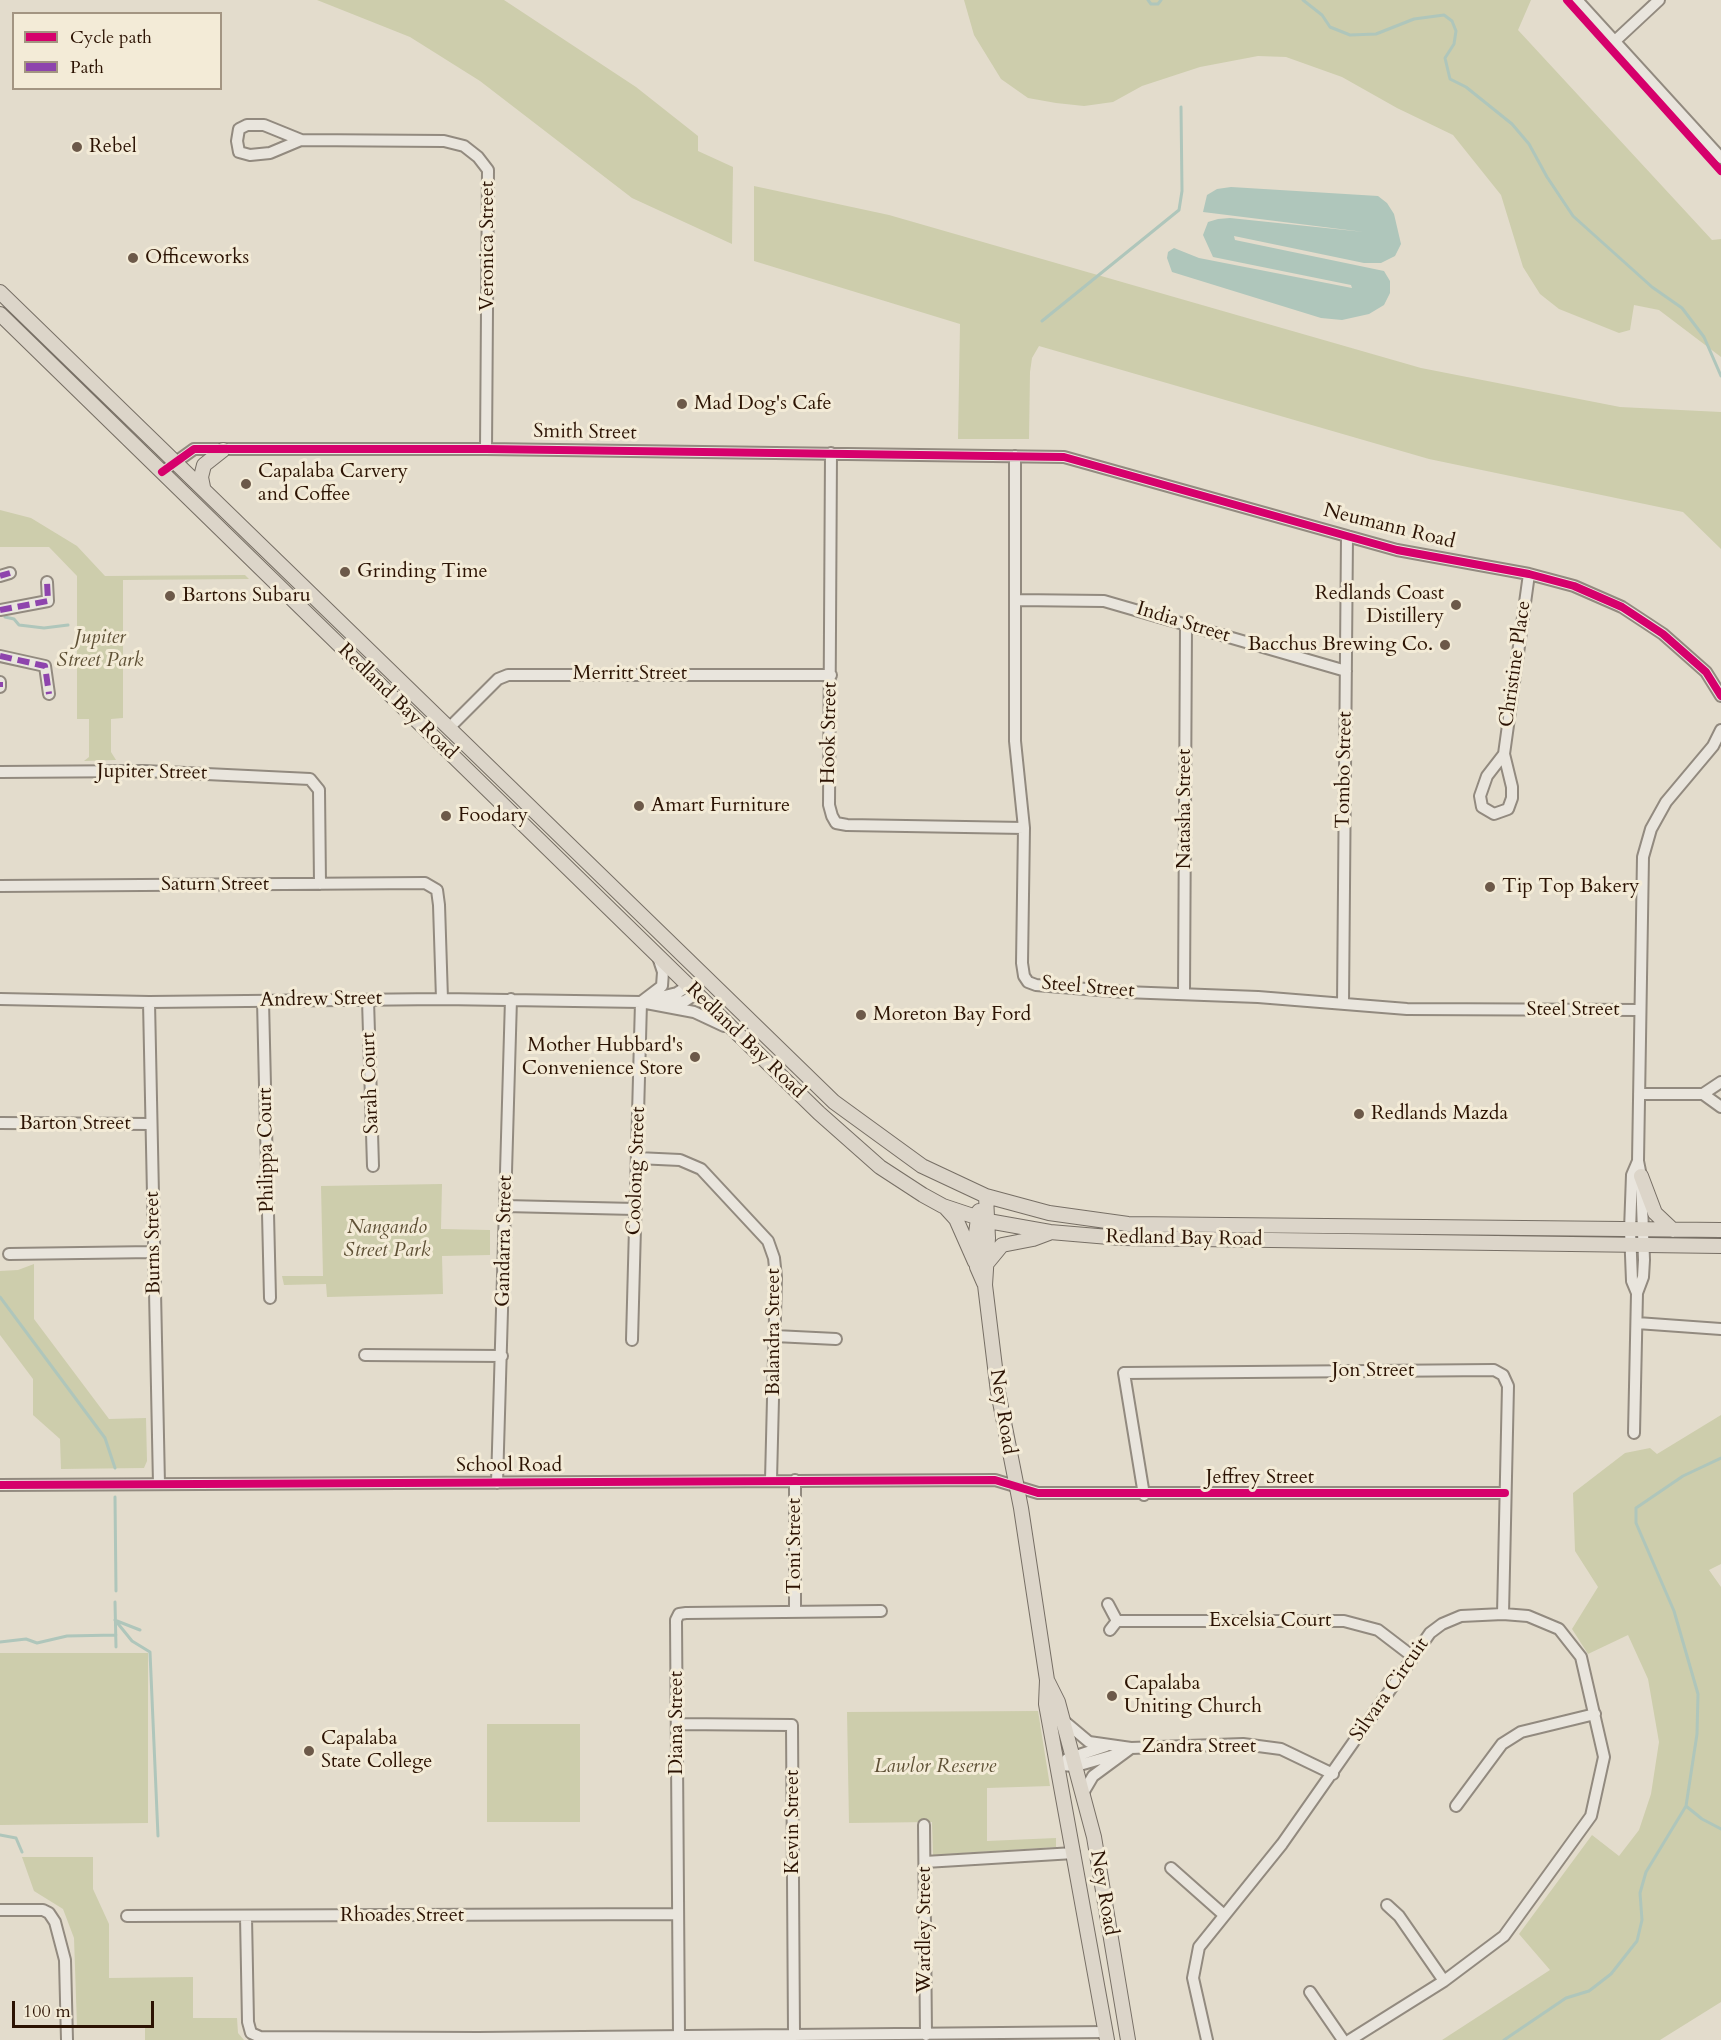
<!DOCTYPE html>
<style>
body{margin:0}
#map{position:relative;width:1721px;height:2040px;overflow:hidden;background:#e3dccc;font-family:Cardo,serif}
canvas{display:block}
.legend{position:absolute;left:12px;top:12px;width:210px;height:78px;box-sizing:border-box;background:#f3ebd7;border:2px solid #a39582;margin:0;padding:8px 10px;list-style:none;font-size:18px;color:#2c1303}
.legend li{display:flex;align-items:center;gap:12px;height:30px}
.legend b{width:30px;border:2px solid #a39582}
.scale{position:absolute;left:12px;top:2001px;width:142px;height:27px;box-sizing:border-box;border:3px solid #2c1303;border-top:0;padding-left:8px;font-size:18px;line-height:21px;white-space:nowrap;color:#2c1303;-webkit-text-stroke:4px #f3ebd7;paint-order:stroke}
</style>
<div id="map">
<canvas width="1721" height="2040"></canvas>
<ul class="legend">
<li><b style="height:8px;background:#d6006c"></b>Cycle path</li>
<li><b style="height:8px;background:#8e44ad"></b>Path</li>
</ul>
<div class="scale">100 m</div>
</div>
<script>
const g = document.querySelector('canvas').getContext('2d');
g.lineJoin = 'round';
function paint(path, color) {
  g.fillStyle = color;
  g.fill(path, 'evenodd');
}
function shape(rows) {
  const path = new Path2D();
  for (const r of rows) {
    path.moveTo(r[0], r[1]);
    for (let i = 2; i < r.length; i += 2) path.lineTo(r[i], r[i + 1]);
  }
  return path;
}
function strokePath(path, color, width, dash) {
  g.strokeStyle = color;
  g.lineWidth = width;
  g.lineCap = dash ? 'butt' : 'round';
  g.setLineDash(dash || []);
  g.stroke(path);
}
function write(font, color, halo, rows, align = 'center') {
  g.font = font + ' Cardo,serif';
  g.lineWidth = 6;
  g.setLineDash([]);
  g.textBaseline = 'middle';
  g.strokeStyle = halo;
  g.fillStyle = color;
  for (const [text, x, y, turn = 0] of rows) {
    g.save();
    g.translate(x, y);
    g.rotate((+turn || 0) * Math.PI / 180);
    g.textAlign = isNaN(turn) ? turn : align;
    if (halo) g.strokeText(text, 0, 0);
    g.fillText(text, 0, 0);
    g.restore();
  }
}
paint(shape([
 [317,0,504,0,636,87,698,136,698,151,733,167,732,244,632,198,480,81,410,37],
 [964,0,1531,0,1518,30,1712,240,1721,239,1721,357,1659,310,1634,305,1630,330,1619,333,1559,309,1540,294,1523,267,1501,195,1453,135,1397,108,1342,77,1286,57,1258,56,1200,67,1142,86,1113,102,1084,106,1056,103,1028,98,1001,79,974,35],
 [754,186,889,215,1421,368,1620,407,1721,412,1721,549,1683,512,1429,459,1039,346,1032,358,1030,372,1029,439,958,439,960,324,754,261],
 [0,510,31,518,77,546,105,576,245,575,249,579,123,580,123,718,111,719,111,752,116,760,84,761,89,757,89,719,77,719,77,576,49,547,0,547],
 [442,1184,441,1229,490,1230,490,1255,442,1256,443,1294,327,1297,326,1284,284,1285,282,1276,323,1276,321,1186],
 [34,1264,34,1319,109,1419,146,1418,147,1461,144,1468,61,1469,60,1439,33,1415,33,1379,0,1335,0,1271,18,1270],
 [1721,1415,1721,1564,1709,1570,1721,1587,1721,2002,1660,2040,1442,2040,1550,1970,1519,1934,1592,1835,1619,1856,1639,1830,1651,1794,1659,1742,1648,1679,1628,1635,1588,1654,1572,1629,1598,1587,1575,1551,1573,1493,1625,1453,1650,1448,1657,1454],
 [0,1653,148,1653,148,1823,0,1825],
 [1038,1711,1050,1786,987,1788,987,1841,1056,1838,1056,1847,933,1855,932,1822,849,1823,847,1712],
 [487,1724,580,1724,580,1822,487,1822],
 [22,1857,93,1857,93,1889,109,1924,109,1978,193,1977,193,2018,237,2018,238,2033,244,2040,145,2040,145,2026,77,2027,74,1938,63,1909,34,1891]
]), '#cdcdac');
paint(shape([
 [1231,187,1378,196,1387,203,1394,214,1401,244,1395,256,1381,263,1364,263,1234,236,1235,240,1384,271,1390,281,1390,293,1384,305,1369,314,1342,320,1321,318,1172,272,1167,258,1168,252,1174,248,1199,258,1352,288,1351,285,1213,257,1203,235,1208,222,1218,219,1230,218,1364,232,1203,212,1207,195,1217,189]
]), '#afc6bb');
strokePath(shape([
 [1148,0,1151,4,1158,4,1161,0],
 [1303,0,1322,15,1330,27,1350,35,1376,34,1414,19,1444,15,1452,21,1456,31,1454,44,1445,58,1450,79,1466,87,1512,124,1529,144,1547,177,1573,216,1652,287,1682,308,1704,337,1721,376],
 [1042,321,1179,210,1182,191,1181,107],
 [5,617,14,619,19,625,44,628,68,625],
 [0,1297,105,1438,115,1468],
 [115,1497,116,1591],
 [115,1602,116,1647],
 [115,1620,132,1641,150,1652,158,1836],
 [117,1621,140,1630],
 [0,1642,26,1639,37,1643,67,1636,116,1635],
 [1686,1806,1702,1819,1721,1829],
 [0,1835,16,1838,22,1852],
 [1504,2040,1566,1998,1589,1991,1611,1974,1637,1941,1642,1920,1640,1893,1646,1872,1686,1806,1697,1734,1698,1694,1674,1611,1636,1523,1636,1508,1683,1476,1721,1458]
]), '#afc6bb', 3);
const minor = shape([
 [1577,0,1721,158],
 [1615,41,1659,0],
 [301,140,264,125,247,125,239,129,237,141,239,152,250,155,270,153,301,140,444,141,464,146,478,157,488,170,486,449],
 [831,453,829,805,832,816,836,823,847,825,1024,828],
 [1015,456,1015,741,1024,828,1022,963,1024,976,1028,982,1036,985,1124,992,1258,997,1407,1009,1640,1010],
 [162,472,194,449,486,449,1064,457,1397,550,1529,574,1574,586,1622,607,1663,634,1706,672,1721,696],
 [0,576,10,573],
 [1016,600,1104,601,1346,671],
 [0,610,48,601,47,582],
 [0,656,45,666,49,694],
 [0,682,0,687],
 [450,727,498,679,508,675,831,675],
 [1504,754,1529,574],
 [1504,754,1512,787,1512,798,1508,809,1494,814,1482,807,1480,796,1487,776,1504,754],
 [0,772,144,771,310,779,319,790,320,884],
 [0,886,425,883,437,890,439,905,442,999],
 [1184,994,1186,625],
 [0,999,149,1002,442,999,641,1002,694,1012,724,1026],
 [368,1000,373,1166],
 [648,1000,677,993,688,986],
 [263,1001,270,1298],
 [149,1002,159,1484],
 [641,1002,662,986,663,972,658,957],
 [667,1004,685,1001,697,993],
 [1343,1004,1347,536],
 [1721,1082,1703,1094,1721,1107],
 [1639,1094,1703,1094],
 [0,1123,151,1124],
 [637,1158,680,1160,701,1169,768,1241,774,1258,776,1277,771,1480],
 [505,1206,635,1209],
 [9,1254,154,1252],
 [1637,1293,1632,1281,1630,1230,1632,1175,1638,1161],
 [1637,1323,1721,1329],
 [775,1336,836,1339],
 [632,1340,641,1002],
 [365,1355,502,1356],
 [1634,1433,1637,1293,1643,1277,1644,1260,1641,1176,1638,1161,1643,857,1651,829,1666,802,1713,746,1721,730],
 [497,1483,511,999],
 [0,1485,995,1480,1038,1493,1505,1493],
 [1144,1495,1124,1373,1494,1370,1503,1375,1508,1386,1503,1614],
 [1108,1604,1117,1621],
 [795,1612,795,1480],
 [1110,1630,1117,1621,1344,1621,1378,1630,1412,1656],
 [1064,1721,1089,1742,1131,1748,1243,1744,1281,1749,1333,1774],
 [677,1724,792,1725,794,2034],
 [1067,1759,1106,1746],
 [1059,1765,1076,1766,1118,1754],
 [1083,1793,1093,1776,1131,1748],
 [1456,1806,1502,1744,1521,1732,1595,1714],
 [924,1825,926,2035],
 [925,1862,1074,1853],
 [1171,1868,1224,1915],
 [1387,1905,1399,1916,1444,1981],
 [0,1910,43,1910,49,1913,55,1922,65,1960,67,2040],
 [127,1916,678,1914],
 [246,1917,248,2022,251,2033,260,2037,478,2038,1106,2032],
 [1310,1992,1343,2040],
 [679,2035,676,1620,679,1614,686,1613,881,1611],
 [1207,2040,1193,1978,1199,1947,1282,1844,1430,1633,1442,1624,1461,1616,1503,1614,1528,1616,1559,1629,1581,1657,1604,1757,1591,1816,1504,1936,1444,1981,1350,2040]
]);
const major = shape([
 [0,292,834,1102,922,1166,986,1196,1049,1213,1128,1224,1721,1230],
 [0,314,819,1113,880,1167,923,1195,943,1206,988,1221,1050,1232,1121,1238,1721,1246],
 [203,487,201,477,204,465,223,450],
 [1641,1176,1655,1213,1673,1230],
 [986,1196,988,1238,985,1285,998,1392,1021,1508,1047,1680,1046,1704,1107,2040],
 [946,1208,956,1219,975,1262],
 [979,1211,975,1241,977,1267,984,1283],
 [988,1262,1002,1245,1033,1239,1049,1233],
 [1048,1682,1058,1702,1094,1837,1128,2040]
]);
strokePath(minor, '#928a7f', 14);
strokePath(major, '#776f65', 16);
strokePath(minor, '#e9e5dd', 10);
strokePath(major, '#dcd5c9', 14);
strokePath(shape([
 [0,576,10,573],
 [0,610,48,601,47,582],
 [0,656,45,666,49,694],
 [0,682,0,687]
]), '#8e44ad', 6, [12, 6]);
strokePath(shape([
 [1567,0,1721,171],
 [162,472,194,449,486,449,1064,457,1397,550,1529,574,1574,586,1622,607,1663,634,1706,672,1721,696],
 [0,1485,995,1480,1038,1493,1505,1493]
]), '#d6006c', 8);
for (const [x, y, r, color] of [
 [77,147,6,"#6c5949"],
 [133,258,6,"#6c5949"],
 [682,404,6,"#6c5949"],
 [246,484,6,"#6c5949"],
 [345,572,6,"#6c5949"],
 [170,596,6,"#6c5949"],
 [1456,605,6,"#6c5949"],
 [1445,645,6,"#6c5949"],
 [639,806,6,"#6c5949"],
 [446,816,6,"#6c5949"],
 [1490,887,6,"#6c5949"],
 [861,1015,6,"#6c5949"],
 [695,1057,6,"#6c5949"],
 [1359,1114,6,"#6c5949"],
 [1112,1696,6,"#6c5949"],
 [309,1751,6,"#6c5949"]
]) {
  const dot = new Path2D();
  dot.arc(x, y, r, 0, 2 * Math.PI);
  g.fillStyle = color;
  g.fill(dot);
  strokePath(dot, '#f3ebd7', 2);
}
write('20px', '#2c1303', '#f3ebd7', [
 ["Rebel",89,147],
 ["Officeworks",145,258],
 ["Mad Dog's Cafe",694,404],
 ["Capalaba Carvery",258,472],
 ["and Coffee",258,495],
 ["Grinding Time",357,572],
 ["Redlands Coast",1444,594,"right"],
 ["Distillery",1444,617,"right"],
 ["Bartons Subaru",182,596],
 ["Bacchus Brewing Co.",1433,645,"right"],
 ["Amart Furniture",651,806],
 ["Foodary",458,816],
 ["Tip Top Bakery",1502,887],
 ["Moreton Bay Ford",873,1015],
 ["Mother Hubbard's",683,1046,"right"],
 ["Convenience Store",683,1069,"right"],
 ["Redlands Mazda",1371,1114],
 ["Capalaba",1124,1684],
 ["Uniting Church",1124,1707],
 ["Capalaba",321,1739],
 ["State College",321,1762]
], 'left');
write('20px', '#2c1303', '#f3ebd7', [
 ["Veronica Street",488,246,-90],
 ["Smith Street",585,433,1],
 ["Neumann Road",1389,527,14],
 ["India Street",1183,623,17],
 ["Christine Place",1516,664,-82],
 ["Merritt Street",630,674],
 ["Redland Bay Road",397,702,44],
 ["Hook Street",830,733,-89],
 ["Tombo Street",1345,770,-89],
 ["Jupiter Street",152,773,1],
 ["Natasha Street",1185,809,-90],
 ["Saturn Street",215,885],
 ["Steel Street",1088,988,5],
 ["Andrew Street",321,1000,-1],
 ["Steel Street",1573,1010],
 ["Redland Bay Road",745,1041,44],
 ["Sarah Court",371,1083,-92],
 ["Barton Street",75,1124],
 ["Philippa Court",267,1150,-91],
 ["Coolong Street",637,1171,-88],
 ["Redland Bay Road",1184,1239,1],
 ["Gandarra Street",505,1241,-89],
 ["Burns Street",154,1243,-91],
 ["Balandra Street",774,1332,-90],
 ["Jon Street",1373,1371],
 ["Ney Road",1002,1412,81],
 ["School Road",509,1466],
 ["Jeffrey Street",1260,1478],
 ["Toni Street",795,1546,-90],
 ["Excelsia Court",1270,1621],
 ["Silvara Circuit",1390,1690,-55],
 ["Diana Street",677,1723,-90],
 ["Zandra Street",1199,1747],
 ["Kevin Street",793,1822,-90],
 ["Ney Road",1103,1893,80],
 ["Rhoades Street",402,1916],
 ["Wardley Street",925,1930,-90]
]);
write('italic 20px', '#5e5035', '#f3ebd7', [
 ["Jupiter",100,638],
 ["Street Park",100,661],
 ["Nangando",387,1228],
 ["Street Park",387,1251],
 ["Lawlor Reserve",935,1767]
]);
</script>
